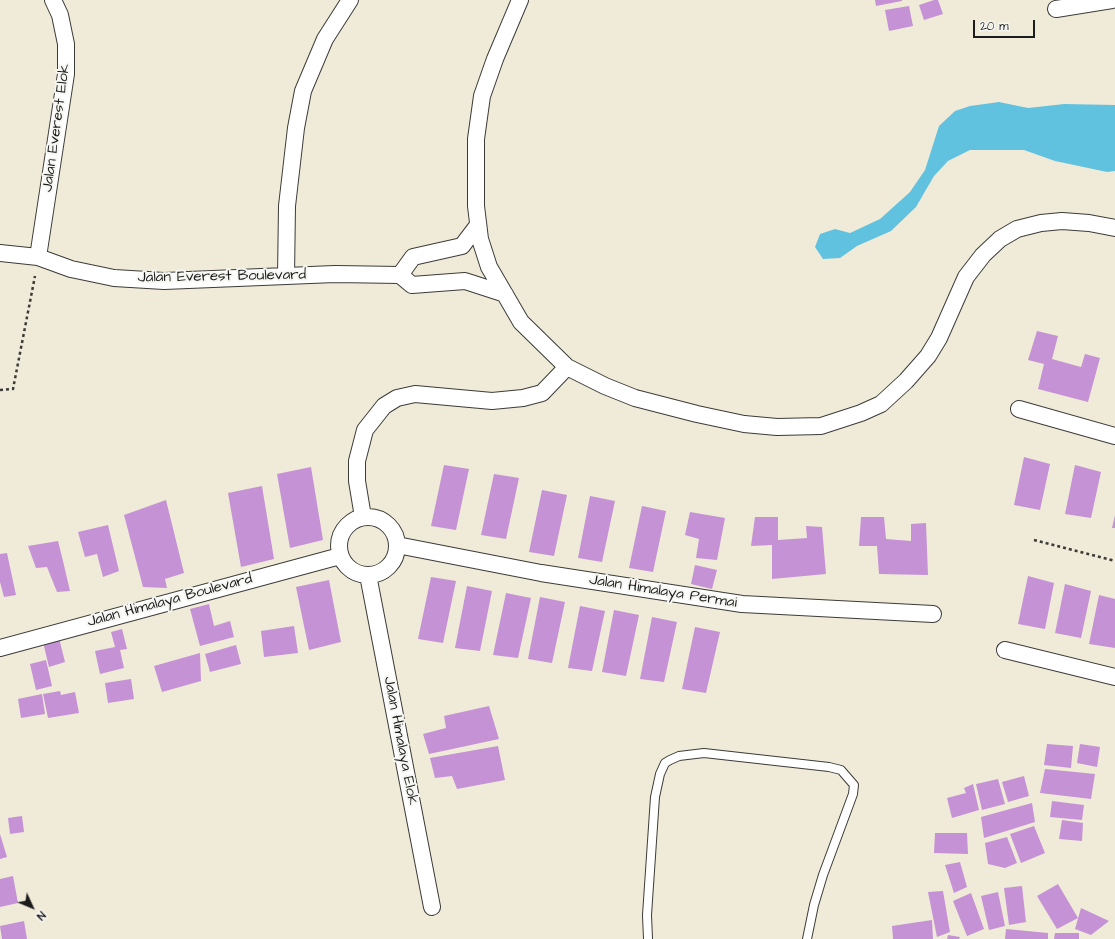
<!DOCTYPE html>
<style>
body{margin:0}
#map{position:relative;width:1115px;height:939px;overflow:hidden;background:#f0ebd8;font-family:"Architects Daughter",sans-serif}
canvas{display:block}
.north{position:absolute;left:12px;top:887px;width:40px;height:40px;-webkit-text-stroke:3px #f6f6f2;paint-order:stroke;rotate:134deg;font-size:11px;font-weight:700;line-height:16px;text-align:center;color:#1c1c1c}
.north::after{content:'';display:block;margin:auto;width:14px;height:18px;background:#1c1c1c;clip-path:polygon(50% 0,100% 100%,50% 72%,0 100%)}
.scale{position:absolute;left:973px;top:20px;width:62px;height:18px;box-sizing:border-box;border:2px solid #1c1c1c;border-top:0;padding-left:5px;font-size:12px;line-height:14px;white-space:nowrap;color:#1c1c1c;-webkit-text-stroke:3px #f6f6f2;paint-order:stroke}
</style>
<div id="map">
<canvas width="1115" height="939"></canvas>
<div class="north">N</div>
<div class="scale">20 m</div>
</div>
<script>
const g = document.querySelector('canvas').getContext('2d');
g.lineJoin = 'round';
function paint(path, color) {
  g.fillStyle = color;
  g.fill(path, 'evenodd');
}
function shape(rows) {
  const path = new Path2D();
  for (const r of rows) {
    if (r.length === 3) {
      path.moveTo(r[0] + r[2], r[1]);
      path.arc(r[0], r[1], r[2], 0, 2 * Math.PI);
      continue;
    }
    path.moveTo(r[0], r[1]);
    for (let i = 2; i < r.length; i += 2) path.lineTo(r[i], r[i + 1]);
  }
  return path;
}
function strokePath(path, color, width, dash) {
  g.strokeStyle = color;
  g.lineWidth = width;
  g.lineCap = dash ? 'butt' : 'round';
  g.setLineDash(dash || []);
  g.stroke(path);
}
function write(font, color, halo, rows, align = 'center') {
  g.font = font + ' "Architects Daughter",sans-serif';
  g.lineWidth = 4;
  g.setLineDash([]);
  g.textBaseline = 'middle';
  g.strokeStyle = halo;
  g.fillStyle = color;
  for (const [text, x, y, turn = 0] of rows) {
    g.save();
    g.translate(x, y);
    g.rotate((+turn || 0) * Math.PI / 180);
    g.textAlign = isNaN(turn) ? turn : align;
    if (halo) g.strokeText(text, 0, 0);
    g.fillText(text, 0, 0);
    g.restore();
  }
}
paint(shape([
 [999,102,1028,108,1064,104,1115,105,1115,171,1107,172,1055,161,1024,150,970,150,948,161,934,176,916,207,891,231,857,246,840,258,823,259,815,247,820,234,835,229,850,233,880,219,910,192,925,170,939,126,955,111,970,106]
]), '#61c2df');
paint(shape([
 [875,0,902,0,902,1,876,6],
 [934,0,938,0,943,14,924,20,919,5],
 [909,6,913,26,889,31,885,10],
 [1037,331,1058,336,1052,359,1081,367,1085,354,1100,358,1088,402,1038,389,1044,364,1028,360],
 [1024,457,1050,464,1040,510,1014,505],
 [444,465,469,469,456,530,431,526],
 [1075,465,1101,472,1091,518,1065,514],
 [311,467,323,540,290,548,277,474],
 [494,474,519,478,506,539,481,535],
 [262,486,274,559,241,567,228,493],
 [542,490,567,495,554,556,529,552],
 [590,496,615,501,602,562,578,558],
 [166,500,184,573,165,579,167,588,143,587,124,515],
 [642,506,666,511,653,572,629,568],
 [690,512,725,518,717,560,696,558,699,539,685,535],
 [1115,515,1115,528,1112,528],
 [755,517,778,517,778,540,807,538,806,526,822,527,826,574,772,579,772,545,751,546],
 [861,517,884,517,886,539,911,541,911,524,926,523,928,575,879,574,877,546,859,546],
 [108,525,119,571,103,577,97,554,85,557,78,532],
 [58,541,63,561,70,591,57,592,47,567,36,568,28,546],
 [7,553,16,595,4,597,0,582,0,554],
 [695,565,717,570,712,589,691,584],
 [1028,576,1054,583,1045,629,1018,624],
 [431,577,456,581,443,643,418,639],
 [329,580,341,642,309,650,296,587],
 [1065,584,1091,591,1081,638,1055,633],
 [467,586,492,591,480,651,455,648],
 [506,593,531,598,518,658,493,655],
 [1099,595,1115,599,1115,648,1089,644],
 [540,597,565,602,552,663,528,659],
 [209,604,214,626,230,621,234,637,200,646,190,609],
 [580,606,605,611,592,671,568,668],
 [614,610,639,615,626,676,602,672],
 [652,617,677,622,664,682,640,679],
 [294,626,298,653,264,657,261,631],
 [695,627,720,632,706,693,682,689],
 [122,629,127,649,120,650,124,668,100,674,95,651,115,647,111,632],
 [59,638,65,662,49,667,43,642],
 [236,645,241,664,210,672,205,654],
 [200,653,201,681,162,692,154,666],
 [46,660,52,686,36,690,30,664],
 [131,679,134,699,108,703,105,683],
 [60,691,61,695,75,692,79,713,48,718,43,694],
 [42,694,45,714,21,718,18,699],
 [489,706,499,739,429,754,423,734,446,728,444,716],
 [1047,744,1073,746,1071,768,1044,765],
 [1080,744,1100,747,1097,767,1077,763],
 [498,746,505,780,457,789,452,776,435,778,430,758],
 [1045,769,1095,774,1091,799,1040,793],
 [1024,776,1029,796,1008,802,1002,782],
 [998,779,1005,804,982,810,976,784],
 [973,784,979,810,952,818,947,798,966,793,964,788],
 [1052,801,1084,805,1082,820,1050,817],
 [1032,803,1035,822,984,838,981,817],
 [22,816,24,832,10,834,8,818],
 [1062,820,1083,823,1082,841,1059,839],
 [1034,826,1045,853,1021,863,1010,834],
 [935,833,967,833,968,854,934,853],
 [0,834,7,857,0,859],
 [1007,837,1017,863,1005,868,988,864,985,843],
 [960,862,967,887,954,893,945,865],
 [13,876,18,903,0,907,0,879],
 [1058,884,1078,918,1057,929,1037,896],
 [1022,886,1026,922,1009,925,1004,888],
 [943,891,950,932,937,937,928,892],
 [998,892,1005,926,989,930,981,896],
 [971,893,984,929,967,936,953,901],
 [1081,908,1109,921,1091,935,1075,929],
 [932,920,933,939,893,939,892,926],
 [24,921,27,939,2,939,0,926],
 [1006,929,1048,933,1048,939,1005,939],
 [1055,933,1079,933,1079,939,1054,939],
 [948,935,960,937,959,939,947,939]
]), '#c492d5');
const service = shape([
 [648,939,647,915,655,797,660,774,665,763,670,760,679,756,704,753,829,767,841,770,854,785,853,794,823,875,814,905,807,939]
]);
const minor = shape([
 [520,0,495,59,482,96,476,139,476,206,480,239,489,267,521,322,567,367,605,386,635,398,697,414,744,424,777,427,821,426,861,413,881,404,906,381,928,356,939,338,966,277,983,255,1000,239,1017,229,1041,223,1062,221,1089,223,1115,228],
 [1056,9,1112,0],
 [0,253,38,257,71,269,114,278,164,281,335,274,400,275],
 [38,257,66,74,66,44,60,15,53,0],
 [400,275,412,285,465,281,505,294],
 [400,275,413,257,462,246,478,225],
 [286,276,287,206,296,128,303,91,325,39,350,0],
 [1019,409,1115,436],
 [368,546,29],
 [363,517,357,481,357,461,365,430,384,406,397,398,415,394,492,401,523,398,542,393,567,367],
 [397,545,541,573,742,604,933,614],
 [368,575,432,907],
 [0,648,340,556],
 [1005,650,1115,677]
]);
strokePath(service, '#3c3b38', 10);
strokePath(minor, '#3c3b38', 18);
strokePath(shape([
 [0,390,13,389,35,276],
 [1034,540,1115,561]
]), '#3c3b38', 2.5, [3, 3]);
strokePath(service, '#fff', 8);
strokePath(minor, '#fff', 16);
write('15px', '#1c1c1c', '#f6f6f2', [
 ["Jalan Everest Elok",57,128,-82],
 ["Jalan Everest Boulevard",222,277,-1],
 ["Jalan Himalaya Permai",663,592,9],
 ["Jalan Himalaya Boulevard",170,601,-15],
 ["Jalan Himalaya Elok",400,741,79]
]);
</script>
